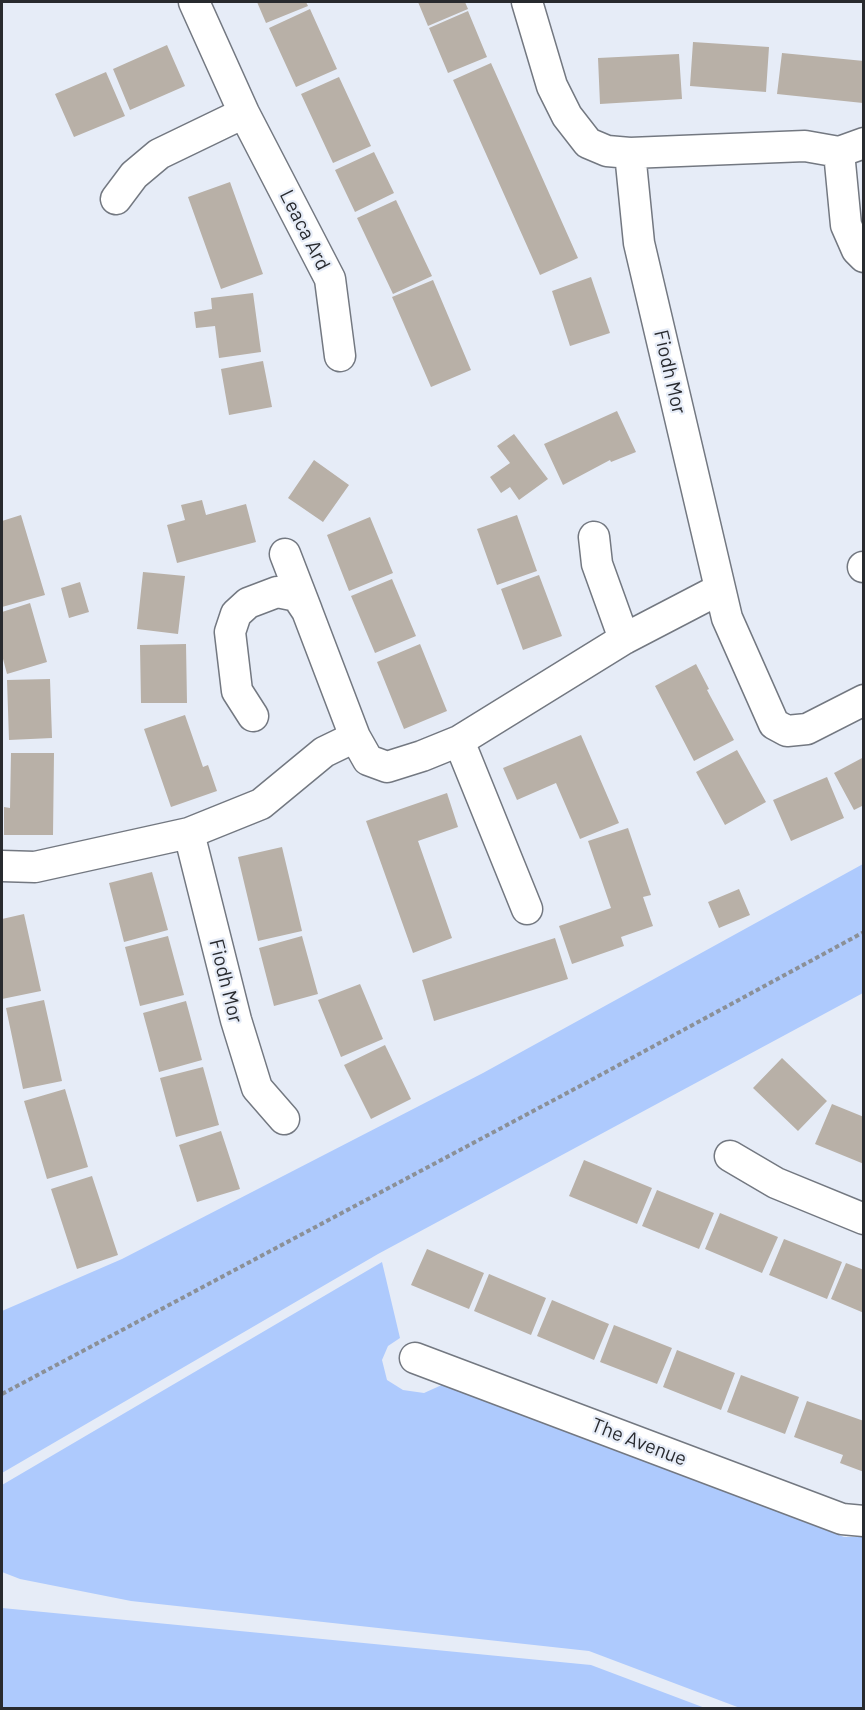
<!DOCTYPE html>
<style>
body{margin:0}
#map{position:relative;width:865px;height:1710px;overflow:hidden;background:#e6ecf7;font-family:Barlow,sans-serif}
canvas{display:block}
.frame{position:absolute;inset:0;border:3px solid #282a2e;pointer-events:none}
</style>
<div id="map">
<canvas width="865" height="1710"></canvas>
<div class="frame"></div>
</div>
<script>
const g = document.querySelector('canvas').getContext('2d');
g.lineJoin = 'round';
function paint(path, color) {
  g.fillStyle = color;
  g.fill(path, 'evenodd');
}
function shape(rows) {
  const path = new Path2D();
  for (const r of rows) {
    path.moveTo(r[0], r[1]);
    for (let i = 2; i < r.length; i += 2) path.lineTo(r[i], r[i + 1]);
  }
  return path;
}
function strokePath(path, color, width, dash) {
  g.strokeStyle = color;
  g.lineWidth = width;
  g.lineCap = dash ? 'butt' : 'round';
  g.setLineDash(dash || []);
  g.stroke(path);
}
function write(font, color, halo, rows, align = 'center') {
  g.font = font + ' Barlow,sans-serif';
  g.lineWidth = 4.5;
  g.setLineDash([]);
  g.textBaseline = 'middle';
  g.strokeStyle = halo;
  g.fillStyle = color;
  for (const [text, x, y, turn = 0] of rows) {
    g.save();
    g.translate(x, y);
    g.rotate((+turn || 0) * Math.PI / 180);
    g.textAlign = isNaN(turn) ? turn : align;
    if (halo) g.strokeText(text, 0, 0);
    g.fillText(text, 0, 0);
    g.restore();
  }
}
paint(shape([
 [863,864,863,993,378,1254,2,1473,2,1311,122,1259,483,1073],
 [382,1262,400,1338,388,1346,382,1360,387,1380,403,1390,424,1393,444,1384,844,1537,863,1537,863,1708,740,1708,589,1651,131,1601,20,1579,2,1572,2,1485],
 [2,1608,591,1665,705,1708,2,1708]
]), '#aecafd');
paint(shape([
 [257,2,306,2,308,6,266,23],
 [418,2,465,2,468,9,428,26],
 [310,9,337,69,296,87,269,28],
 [468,11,487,57,448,73,429,28],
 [693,42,769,47,766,92,690,86],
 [167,45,185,86,130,110,113,69],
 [782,53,864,61,863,103,777,94],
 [679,54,682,99,600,104,598,58],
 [491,63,578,258,540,275,453,80],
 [106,72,125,116,74,137,55,94],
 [339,77,371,146,333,163,301,94],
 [374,152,394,193,355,212,335,170],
 [230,182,263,274,221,289,188,197],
 [396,200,432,276,393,294,357,218],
 [591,277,610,333,570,346,552,291],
 [433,280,471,370,431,387,392,297],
 [253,293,261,352,219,358,215,326,196,328,194,312,212,309,211,298],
 [263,361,272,407,229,415,221,369],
 [617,411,636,452,611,462,610,460,563,485,544,444],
 [514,434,548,479,519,500,510,487,501,493,490,477,510,463,497,446],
 [314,460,349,485,323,522,288,498],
 [202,500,206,515,246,504,256,542,177,563,167,525,185,520,181,505],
 [21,515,45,595,2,607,2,521],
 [517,515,537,571,497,585,477,529],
 [370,517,393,573,349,591,327,535],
 [143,572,185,576,178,634,137,629],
 [539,575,562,636,523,650,501,589],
 [392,579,416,636,375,653,351,596],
 [80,582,89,612,69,618,61,588],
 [30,603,47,662,7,674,2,655,2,612],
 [186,644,187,703,141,703,140,645],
 [420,644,447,711,404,729,377,662],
 [696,664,709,689,707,690,734,740,694,761,655,686],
 [50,679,52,738,9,740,7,680],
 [185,715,203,767,208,765,217,791,171,807,144,729],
 [581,735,619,823,580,839,556,783,517,800,503,768],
 [737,750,766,802,725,825,696,772],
 [11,753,54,753,53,835,4,835,4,807,10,808],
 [864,757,864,805,854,810,834,773],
 [827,777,844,818,791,841,773,800],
 [447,793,458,827,418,841,452,938,413,953,366,821],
 [628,828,651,895,643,897,653,926,621,937,624,946,572,964,559,926,611,908,588,841],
 [282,847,302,931,258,941,238,857],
 [152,872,168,930,124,942,109,883],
 [739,889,750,915,719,928,708,902],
 [24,914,41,991,2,999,2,919],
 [168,936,184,995,140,1006,125,947],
 [302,936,318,994,274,1006,259,948],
 [555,938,568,979,434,1021,422,980],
 [360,984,383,1039,341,1057,318,1000],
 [44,1000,62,1081,23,1089,6,1008],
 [186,1001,202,1060,159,1072,143,1013],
 [385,1045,411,1099,371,1119,344,1065],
 [782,1058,827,1101,798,1131,753,1088],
 [203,1067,219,1125,176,1137,160,1078],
 [65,1089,88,1167,47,1179,24,1101],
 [832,1104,864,1117,864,1164,815,1144],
 [221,1131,240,1189,197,1202,179,1145],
 [584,1160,652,1188,637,1224,569,1196],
 [92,1176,118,1255,77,1269,51,1189],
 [657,1190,714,1213,699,1249,642,1226],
 [720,1213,778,1237,762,1273,705,1249],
 [784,1239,842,1262,827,1299,769,1275],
 [427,1249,484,1273,469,1309,411,1285],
 [846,1263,864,1270,864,1313,831,1299],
 [489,1274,546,1298,531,1335,474,1311],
 [552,1300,609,1324,594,1360,537,1336],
 [614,1325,672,1348,657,1384,600,1362],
 [677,1350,735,1373,721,1410,663,1387],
 [741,1375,799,1397,785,1434,727,1412],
 [807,1401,864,1421,864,1472,840,1463,843,1455,794,1437]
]), '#b8b0a7');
const minor = shape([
 [194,2,244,113,330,279,340,356],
 [527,2,552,86,567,116,588,143,607,151,630,153,639,243,727,618,774,724,787,731,807,729,864,700],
 [839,152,846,225,857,250,864,257],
 [630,153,805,146,839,152,864,143],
 [116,199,134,175,159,154,244,113],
 [594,537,597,564,624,639],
 [285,554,307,611],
 [863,567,864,567],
 [253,716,237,691,230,632,236,614,248,603,277,592,297,596,307,611,355,737],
 [459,741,527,909],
 [189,833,236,1020,257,1088,284,1119],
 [2,866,35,867,189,833,261,804,324,752,355,737,368,760,387,767,422,756,459,741,624,639,720,589],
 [730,1156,776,1183,864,1219],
 [415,1358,842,1519,864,1521]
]);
strokePath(minor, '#737881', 33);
strokePath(shape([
 [2,1394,582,1085,864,932]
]), '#8b9097', 4, [4.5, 3]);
strokePath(minor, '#fff', 30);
write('20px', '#282a2e', '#e6ecf7', [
 ["Leaca Ard",305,230,63],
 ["Fiodh Mor",670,372,77],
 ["Fiodh Mor",226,981,76],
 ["The Avenue",639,1442,21]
]);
</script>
